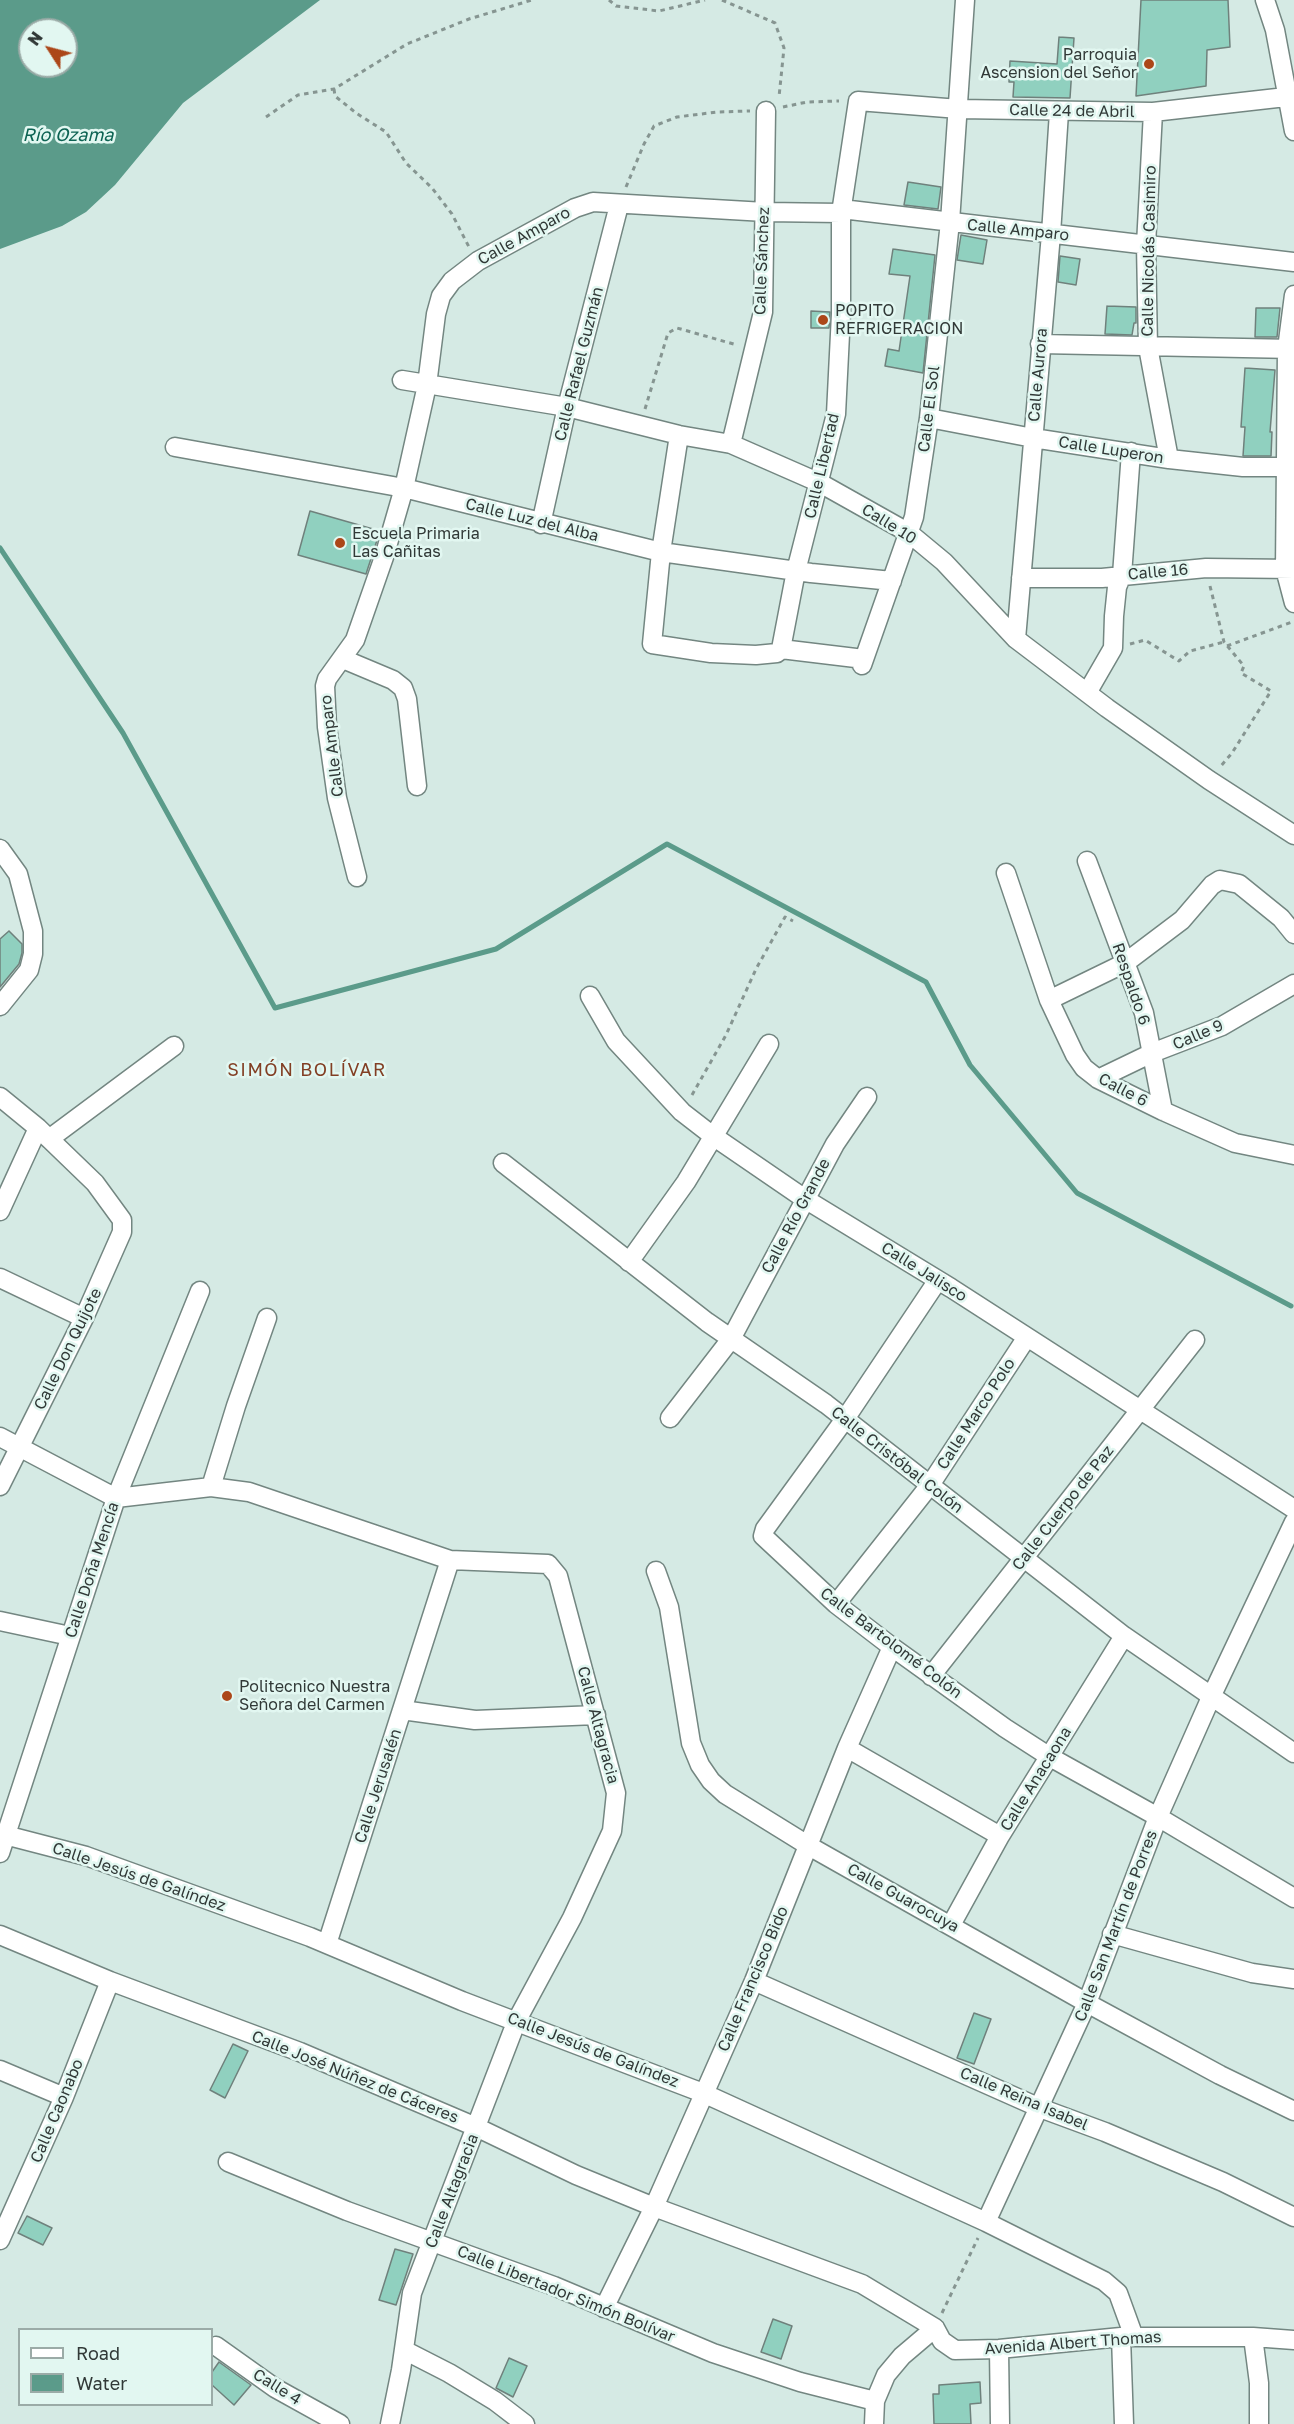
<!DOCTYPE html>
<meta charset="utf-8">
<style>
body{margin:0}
#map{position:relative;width:1294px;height:2424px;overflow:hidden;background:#d5eae4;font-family:"Golos Text",sans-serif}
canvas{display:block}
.legend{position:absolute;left:18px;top:2328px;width:195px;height:78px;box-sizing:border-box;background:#e2f7f1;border:2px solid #9baba7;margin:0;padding:8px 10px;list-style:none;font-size:18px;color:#313937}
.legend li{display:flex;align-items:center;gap:12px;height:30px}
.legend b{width:30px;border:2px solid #9baba7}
.north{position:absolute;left:18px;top:18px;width:60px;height:60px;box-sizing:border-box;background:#e2f7f1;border:2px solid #9baba7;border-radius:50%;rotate:306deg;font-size:16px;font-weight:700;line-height:24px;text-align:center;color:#313937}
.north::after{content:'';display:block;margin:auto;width:21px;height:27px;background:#ac4719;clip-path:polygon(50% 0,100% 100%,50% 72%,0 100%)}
</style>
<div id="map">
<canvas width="1294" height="2424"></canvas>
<ul class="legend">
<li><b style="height:8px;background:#fff"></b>Road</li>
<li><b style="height:16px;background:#5b9b8a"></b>Water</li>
</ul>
<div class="north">N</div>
</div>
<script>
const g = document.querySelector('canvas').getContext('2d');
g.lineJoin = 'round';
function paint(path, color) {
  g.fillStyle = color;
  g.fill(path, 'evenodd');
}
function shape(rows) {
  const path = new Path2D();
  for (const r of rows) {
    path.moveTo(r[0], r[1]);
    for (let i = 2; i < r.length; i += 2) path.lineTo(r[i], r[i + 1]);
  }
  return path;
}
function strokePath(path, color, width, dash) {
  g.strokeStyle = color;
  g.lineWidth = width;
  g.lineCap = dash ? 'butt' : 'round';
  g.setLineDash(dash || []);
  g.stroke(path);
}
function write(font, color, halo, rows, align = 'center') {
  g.font = font + ' "Golos Text",sans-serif';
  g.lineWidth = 5;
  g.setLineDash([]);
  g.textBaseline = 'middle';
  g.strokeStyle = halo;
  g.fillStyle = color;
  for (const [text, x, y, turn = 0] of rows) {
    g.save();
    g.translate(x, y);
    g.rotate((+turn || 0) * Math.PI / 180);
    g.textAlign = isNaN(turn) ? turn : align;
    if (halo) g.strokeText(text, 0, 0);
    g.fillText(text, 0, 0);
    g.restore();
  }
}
paint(shape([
 [0,0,320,0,183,103,115,185,86,212,62,226,0,249],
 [30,30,66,30,66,66,30,66]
]), '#5b9b8a');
strokePath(shape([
 [0,548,123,733,275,1008,496,949,667,844,926,982,970,1065,1077,1193,1291,1306]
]), '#5b9b8a', 5);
const building = shape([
 [1141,0,1228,0,1230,47,1207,50,1206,86,1136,96,1141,0],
 [1059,37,1074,38,1070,98,1013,97,1014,82,1009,82,1010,61,1057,64,1059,37],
 [908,182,941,187,938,209,904,205,908,182],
 [961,235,987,240,983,264,957,260,961,235],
 [893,249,935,255,923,373,885,366,888,349,899,351,910,276,889,274,893,249],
 [1060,256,1080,259,1076,285,1058,282,1060,256],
 [1107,306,1136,307,1136,323,1134,323,1132,335,1105,334,1107,306],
 [1256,308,1280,308,1277,337,1255,337,1256,308],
 [811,311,830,312,829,328,811,328,811,311],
 [1245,368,1275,370,1270,432,1272,432,1271,456,1243,456,1245,427,1241,427,1245,368],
 [310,511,380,531,366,574,298,555,310,511],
 [9,931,22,944,22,953,19,964,0,987,0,939,9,931],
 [974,2013,991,2019,974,2064,957,2058,974,2013],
 [233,2044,248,2051,225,2098,210,2090,233,2044],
 [27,2216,52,2228,43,2245,18,2233,27,2216],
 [395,2249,413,2254,396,2305,379,2300,395,2249],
 [773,2319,792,2326,781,2359,761,2352,773,2319],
 [509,2358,527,2366,513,2397,496,2388,509,2358],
 [219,2362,251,2385,234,2405,212,2385,212,2372,219,2362],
 [980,2382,981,2403,970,2404,971,2424,934,2424,933,2394,939,2394,939,2385,980,2382]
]);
paint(building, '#90d0bf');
strokePath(building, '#6f817c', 1.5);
const minor = shape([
 [1265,0,1275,30,1294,131],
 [1153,112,1146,245,1148,347,1169,459],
 [1294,295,1287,349,1285,569,1294,603],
 [1040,344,1294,349],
 [402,380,567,407,679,435,731,444,820,483,909,533,944,562,1016,639,1107,708,1209,780,1294,835],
 [929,418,1033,438,1169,459,1243,467,1294,467],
 [679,435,661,552,652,644,711,653,756,655,777,653,781,649,864,659],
 [731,444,763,312,766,111],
 [175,447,404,488,661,552,811,573,892,581],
 [541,524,567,407,619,205],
 [1021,578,1102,578,1206,568,1294,569],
 [1016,639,1051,234,1059,112],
 [781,649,796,571,836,414,841,314,841,213,858,101,959,109,1153,112,1286,97],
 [343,659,393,680,403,688,407,699,417,786],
 [862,665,914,517,929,418,950,222,965,0],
 [1087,693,1113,648,1114,616,1117,587,1122,575,1131,452],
 [0,849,18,874,33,931,33,954,29,970,0,1006],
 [1087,861,1144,1013,1163,1111],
 [1006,873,1049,1000,1075,1055,1084,1068,1098,1079,1163,1111,1235,1143,1294,1155],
 [357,877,337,798,327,727,325,686,327,679,355,640,384,557,404,488,427,385,436,314,441,296,452,281,478,261,575,208,593,202,765,212,841,213,850,210,1294,262],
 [590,996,616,1041,682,1112,713,1136,805,1199,951,1288,1294,1509],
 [1049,1000,1125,963,1182,920,1212,885,1220,880,1239,884,1281,918,1294,934],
 [1098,1079,1152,1053,1222,1026,1294,984],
 [0,1097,38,1128,95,1183,122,1220,122,1232,84,1318,0,1486],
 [49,1139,174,1046],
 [503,1163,707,1322,826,1404,1124,1636,1294,1753],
 [0,1211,38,1128],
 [629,1262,686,1182,769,1044],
 [0,1278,84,1318],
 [938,1280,845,1419,765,1529,763,1536,836,1604,892,1647,1005,1728,1050,1757,1158,1817,1294,1898],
 [670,1418,731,1339,835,1144,867,1097],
 [0,1437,116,1498,211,1487,249,1492,450,1560,548,1564,558,1576,616,1793,612,1831,572,1918,517,2020,412,2293,401,2370,390,2424],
 [211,1487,236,1406,267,1318],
 [656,1571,669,1607,691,1743,700,1765,711,1781,725,1794,809,1846,1087,2003,1220,2075,1294,2111],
 [836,1604,930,1485,1027,1337],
 [0,1621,70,1636],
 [931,1676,1195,1340],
 [402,1710,475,1720,596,1715],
 [847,1748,1000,1836],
 [5,1835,86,1856,310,1937,462,2001,703,2093,986,2222,1104,2281,1118,2293,1134,2337],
 [0,1853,116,1498,200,1291],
 [951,1925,1000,1836,1124,1636],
 [1112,1934,1252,1973,1294,1979],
 [0,1935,110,1981,300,2052,476,2127,576,2175,654,2207,862,2284,935,2328],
 [327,1944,450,1560],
 [754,1981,1040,2108,1105,2132,1223,2182,1294,2217],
 [0,2070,64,2097],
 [228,2162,347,2211,554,2286,713,2353,800,2382,875,2401],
 [986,2222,1087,2003,1158,1817,1212,1695,1294,1522],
 [0,2240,64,2097,110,1981],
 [604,2308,654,2207,754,1981,847,1748,892,1647],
 [935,2328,942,2341,955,2350,999,2349,1121,2337,1253,2337,1294,2340],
 [1121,2337,1124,2424],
 [1253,2337,1259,2383,1259,2424],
 [216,2346,275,2388,340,2424],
 [999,2349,1000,2424],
 [404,2350,449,2373,495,2401,525,2424],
 [874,2424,875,2401,886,2375,902,2356,935,2328]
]);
strokePath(minor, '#738681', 21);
strokePath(shape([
 [609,0,616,6,659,11,705,0],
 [722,0,775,23,784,48,779,97],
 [334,89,335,96,356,113,386,132,406,163,432,188,452,214,469,247],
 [783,107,807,102,839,101],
 [266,117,298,95,334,89,407,44,469,19,532,0],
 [626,187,644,144,654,126,677,117,717,112,750,111],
 [645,409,668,333,677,328,737,345],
 [1210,586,1224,642,1244,666,1241,673,1271,691,1232,753,1220,767],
 [1130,644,1145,640,1179,661,1190,651,1224,642],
 [1227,646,1292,622],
 [692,1095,726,1035,756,969,785,917,793,921],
 [942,2313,978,2238]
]), '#869591', 3, [4.5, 4.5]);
strokePath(minor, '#fff', 18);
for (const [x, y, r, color] of [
 [1149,64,6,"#ac4719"],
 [823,320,6,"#ac4719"],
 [340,543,6,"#ac4719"],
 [227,1696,6,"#ac4719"]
]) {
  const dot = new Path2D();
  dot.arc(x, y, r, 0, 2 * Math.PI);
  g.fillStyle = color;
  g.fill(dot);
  strokePath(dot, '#e2f7f1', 2);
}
write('16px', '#313937', '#e2f7f1', [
 ["Parroquia",1137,55,"right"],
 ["Ascension del Señor",1137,73,"right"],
 ["POPITO",835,311],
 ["REFRIGERACION",835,329],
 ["Escuela Primaria",352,534],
 ["Las Cañitas",352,552],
 ["Politecnico Nuestra",239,1687],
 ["Señora del Carmen",239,1705]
], 'left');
write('16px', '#313937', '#e2f7f1', [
 ["Calle 24 de Abril",1072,111,1],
 ["Calle Amparo",1018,230,6],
 ["Calle Amparo",524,236,-29],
 ["Calle Nicolás Casimiro",1149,251,-89],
 ["Calle Sánchez",762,261,-88],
 ["Calle Rafael Guzmán",579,364,-76],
 ["Calle Aurora",1038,375,-85],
 ["Calle El Sol",929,409,-83],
 ["Calle Luperon",1111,450,9],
 ["Calle Libertad",822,466,-77],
 ["Calle Luz del Alba",532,520,14],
 ["Calle 10",889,524,32],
 ["Calle 16",1158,572,-5],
 ["Calle Amparo",332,746,-97],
 ["Respaldo 6",1131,984,71],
 ["Calle 9",1198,1035,-23],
 ["Calle 6",1123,1090,28],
 ["Calle Río Grande",796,1216,-62],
 ["Calle Jalisco",924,1272,32],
 ["Calle Don Quijote",68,1349,-64],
 ["Calle Marco Polo",976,1414,-57],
 ["Calle Cristóbal Colón",897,1460,38],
 ["Calle Cuerpo de Paz",1063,1508,-52],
 ["Calle Doña Mencía",92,1570,-72],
 ["Calle Bartolomé Colón",891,1643,37],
 ["Calle Altagracia",598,1725,75],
 ["Calle Anacaona",1036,1779,-58],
 ["Calle Jerusalén",378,1786,-72],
 ["Calle Jesús de Galíndez",139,1877,19],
 ["Calle Guarocuya",903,1898,29],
 ["Calle San Martín de Porres",1116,1926,-69],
 ["Calle Francisco Bido",753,1979,-67],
 ["Calle Jesús de Galíndez",593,2050,21],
 ["Calle José Núñez de Cáceres",355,2077,22],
 ["Calle Reina Isabel",1024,2099,23],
 ["Calle Caonabo",57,2111,-67],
 ["Calle Altagracia",452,2191,-69],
 ["Calle Libertador Simón Bolívar",566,2294,22],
 ["Avenida Albert Thomas",1073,2343,-4],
 ["Calle 4",277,2387,32]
]);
write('italic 18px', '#0d6353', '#e2f7f1', [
 ["Río Ozama",68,135]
]);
g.letterSpacing = '1.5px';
write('18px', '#823f24', '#e2f7f1', [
 ["SIMÓN BOLÍVAR",307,1070]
]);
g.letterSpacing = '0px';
</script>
